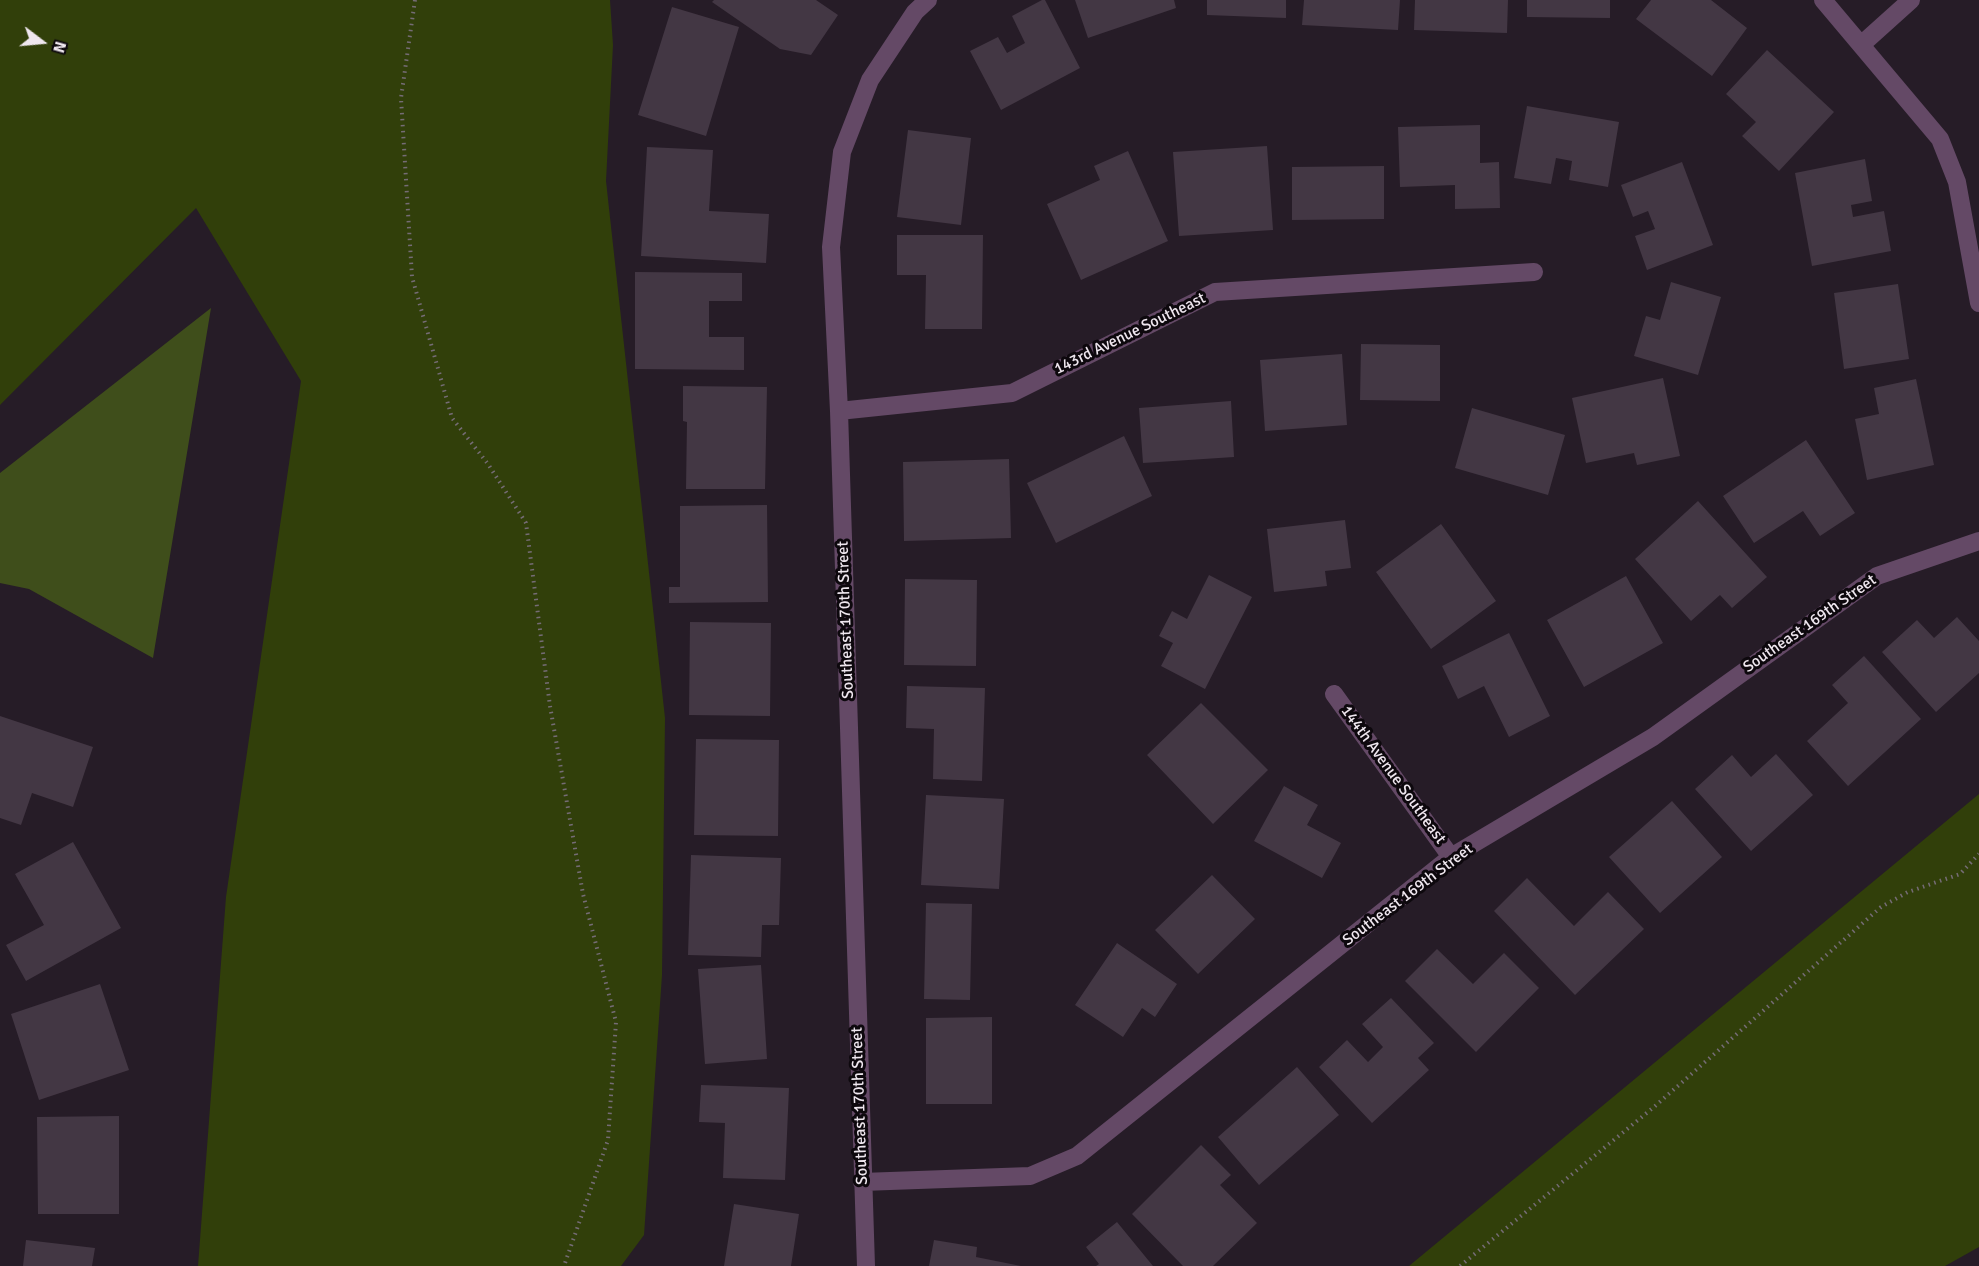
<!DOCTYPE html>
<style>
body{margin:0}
#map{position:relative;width:1979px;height:1266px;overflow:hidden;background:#261c27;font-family:Signika,sans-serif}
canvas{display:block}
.north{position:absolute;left:12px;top:12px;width:60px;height:60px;-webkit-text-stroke:4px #0d080d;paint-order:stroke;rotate:106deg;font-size:16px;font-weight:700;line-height:24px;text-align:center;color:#efe7ef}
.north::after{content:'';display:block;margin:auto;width:21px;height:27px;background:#efe7ef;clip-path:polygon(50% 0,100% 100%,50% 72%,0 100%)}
</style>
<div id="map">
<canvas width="1979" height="1266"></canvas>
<div class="north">N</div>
</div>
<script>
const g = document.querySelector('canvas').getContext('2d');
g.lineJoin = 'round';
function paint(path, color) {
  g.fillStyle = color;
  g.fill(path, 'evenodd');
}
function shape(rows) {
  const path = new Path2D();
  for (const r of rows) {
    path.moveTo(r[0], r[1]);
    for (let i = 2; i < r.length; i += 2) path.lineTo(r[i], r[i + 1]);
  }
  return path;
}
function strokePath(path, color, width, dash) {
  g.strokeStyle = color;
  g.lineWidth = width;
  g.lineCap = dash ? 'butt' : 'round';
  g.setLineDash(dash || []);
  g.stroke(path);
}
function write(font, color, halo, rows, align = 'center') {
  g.font = font + ' Signika,sans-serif';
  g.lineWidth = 6;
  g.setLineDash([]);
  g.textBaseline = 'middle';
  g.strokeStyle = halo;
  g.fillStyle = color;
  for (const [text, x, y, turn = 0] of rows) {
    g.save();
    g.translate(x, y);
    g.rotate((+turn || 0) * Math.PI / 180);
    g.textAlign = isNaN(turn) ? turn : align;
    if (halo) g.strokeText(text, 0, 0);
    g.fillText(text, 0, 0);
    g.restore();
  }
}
paint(shape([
 [0,0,610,0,613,45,606,181,665,718,662,975,644,1235,621,1266,198,1266,226,897,301,381,196,208,0,405],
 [1979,794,1979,1247,1945,1266,1409,1266]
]), '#313f0a');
paint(shape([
 [211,308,153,658,29,589,0,583,0,473]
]), '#3f4e1b');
paint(shape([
 [714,0,816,0,838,15,811,55,780,49,712,2],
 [1042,0,1045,0,1080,68,1001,110,970,51,998,37,1007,53,1025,43,1012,16],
 [1075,0,1174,0,1176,8,1088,38],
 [1207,0,1286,0,1286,18,1207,15],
 [1304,0,1400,0,1398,30,1302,25],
 [1415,0,1508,0,1507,33,1414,30],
 [1527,0,1610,0,1610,18,1527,17],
 [1651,0,1711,0,1747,28,1712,76,1636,19],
 [672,7,739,27,706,136,638,115],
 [1767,50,1834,112,1779,171,1742,136,1756,122,1726,94],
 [1527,106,1619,122,1608,187,1569,180,1572,161,1556,158,1551,184,1514,178],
 [1480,125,1480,163,1499,162,1500,208,1455,209,1455,185,1400,187,1398,127],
 [908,130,971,138,961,225,897,217],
 [1267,146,1273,230,1179,236,1173,152],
 [647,147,713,150,709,211,769,214,766,263,641,256],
 [1128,151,1168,241,1081,280,1047,204,1100,180,1094,166],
 [1865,159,1872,201,1851,205,1853,217,1884,211,1891,251,1812,266,1795,173],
 [1682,162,1713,245,1647,270,1635,236,1655,229,1648,211,1633,217,1621,185],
 [1384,166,1384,219,1292,220,1292,167],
 [897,235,983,235,982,329,925,329,926,275,897,275],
 [635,272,742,273,742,301,709,301,709,337,744,337,744,370,635,369],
 [1671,282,1721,297,1698,375,1634,356,1646,316,1660,320],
 [1898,284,1909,359,1844,369,1834,293],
 [1361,344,1440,345,1440,401,1360,400],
 [1342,354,1347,425,1265,431,1260,360],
 [1663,378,1680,456,1637,465,1634,453,1586,463,1572,398],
 [1916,379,1934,465,1867,480,1855,419,1879,414,1874,388],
 [683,386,767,387,765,489,686,489,687,422,683,421],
 [1231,401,1234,457,1143,463,1139,408],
 [1472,408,1565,435,1548,495,1455,468],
 [1124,436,1152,496,1056,543,1027,483],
 [1806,440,1855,513,1820,536,1803,511,1754,543,1723,496],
 [1009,459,1011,538,904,541,903,462],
 [1698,501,1767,577,1732,608,1720,595,1691,621,1635,559],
 [767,505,768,602,669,603,669,587,680,587,680,506],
 [1345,520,1351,568,1325,571,1327,586,1274,592,1267,529],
 [1441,524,1496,601,1431,649,1376,572],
 [1209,575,1252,597,1205,689,1161,666,1173,643,1159,636,1172,611,1187,619],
 [1626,576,1663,643,1584,687,1547,620],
 [905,579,977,580,976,666,904,665],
 [1957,617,1979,641,1979,673,1936,712,1882,652,1917,620,1934,638],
 [690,622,771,623,770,716,689,715],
 [1509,633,1550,716,1509,737,1484,686,1458,699,1442,666],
 [1864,656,1921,719,1848,786,1807,741,1848,703,1832,685],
 [907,686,985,688,982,781,933,779,934,729,906,728],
 [1201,703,1268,770,1213,824,1147,755],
 [0,716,93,747,73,807,32,793,21,825,0,818],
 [696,739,779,740,778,836,694,835],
 [1776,754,1813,795,1751,851,1695,789,1732,755,1751,777],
 [1284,786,1318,805,1307,825,1341,843,1322,878,1254,841],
 [926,795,1004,799,999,889,921,885],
 [1672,801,1722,857,1660,913,1609,857],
 [73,842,121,928,26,981,6,945,44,925,15,874],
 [691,855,781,858,779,925,762,925,761,957,688,955],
 [1212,875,1255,919,1198,974,1155,930],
 [1527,878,1574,926,1608,892,1644,929,1575,995,1494,911],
 [926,903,972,904,970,1000,924,999],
 [1117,943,1177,984,1155,1017,1142,1008,1123,1037,1075,1005],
 [1437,949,1473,984,1504,953,1539,988,1476,1052,1405,981],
 [761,965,767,1059,705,1064,698,969],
 [100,984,129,1070,39,1100,11,1014],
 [1391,998,1434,1043,1418,1058,1429,1070,1372,1123,1319,1067,1347,1040,1368,1062,1383,1047,1362,1024],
 [992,1017,992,1104,926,1104,926,1018],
 [1297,1067,1339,1115,1259,1185,1218,1137],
 [701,1085,789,1088,785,1180,723,1178,725,1123,699,1122],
 [119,1116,119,1214,38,1214,37,1117],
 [1201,1145,1231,1175,1220,1185,1257,1223,1213,1266,1183,1266,1132,1214],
 [734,1204,799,1214,791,1266,724,1266],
 [1117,1222,1153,1266,1096,1266,1099,1264,1086,1247],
 [26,1240,95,1248,92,1266,23,1266],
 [934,1240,977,1247,976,1257,1021,1266,929,1266]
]), '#433744');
strokePath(shape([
 [415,0,401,98,412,277,452,418,488,464,526,523,550,706,583,894,616,1022,608,1140,564,1266],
 [1460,1266,1654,1107,1881,907,1908,892,1960,874,1979,854]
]), '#756c75', 4, [1.5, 4.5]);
strokePath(shape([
 [1823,0,1940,139,1957,182,1979,303],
 [1861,45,1911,0],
 [839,411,1012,393,1215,292,1534,272],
 [1334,694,1451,857],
 [862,1182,1030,1176,1077,1156,1451,857,1653,737,1877,576,1979,541],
 [866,1266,839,411,831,247,842,152,870,80,915,12,928,0]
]), '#644966', 18);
write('16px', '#efe7ef', '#0d080d', [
 ["143rd Avenue Southeast",1130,334,-26],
 ["Southeast 170th Street",846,620,-92],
 ["Southeast 169th Street",1810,624,-35],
 ["144th Avenue Southeast",1393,775,54],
 ["Southeast 169th Street",1408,895,-37],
 ["Southeast 170th Street",860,1106,-92]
]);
</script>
